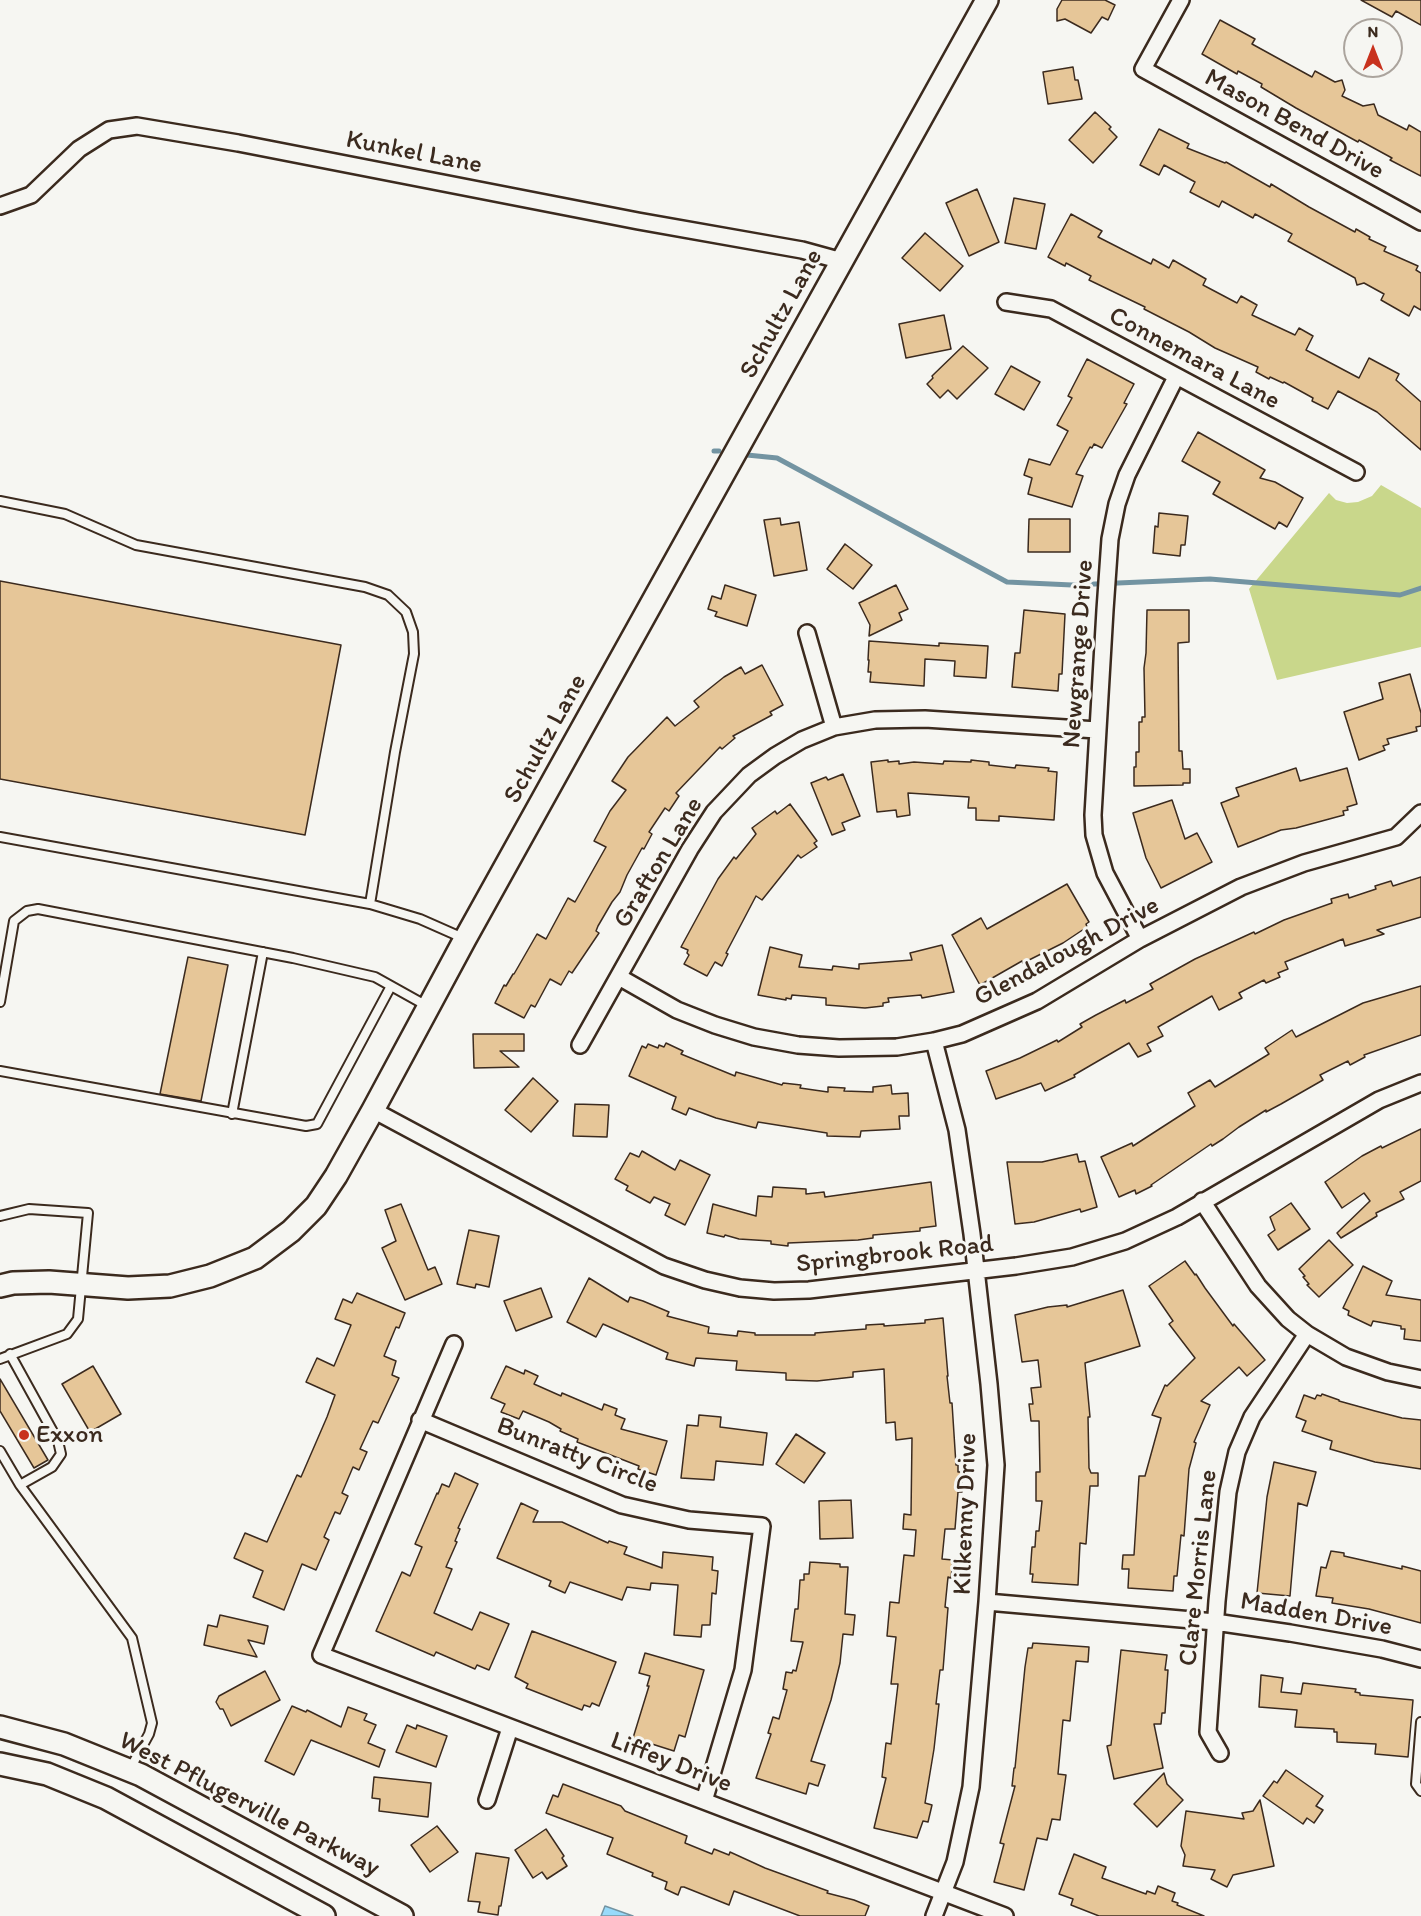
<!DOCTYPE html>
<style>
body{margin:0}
#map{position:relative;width:1421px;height:1916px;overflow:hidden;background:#f6f6f2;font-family:Itim,sans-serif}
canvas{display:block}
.north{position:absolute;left:1343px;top:18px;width:60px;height:60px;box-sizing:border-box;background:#f6f6f2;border:2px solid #aba49d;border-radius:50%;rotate:0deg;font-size:16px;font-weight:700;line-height:24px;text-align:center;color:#3b2a1e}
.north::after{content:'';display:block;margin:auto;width:21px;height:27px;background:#c8321e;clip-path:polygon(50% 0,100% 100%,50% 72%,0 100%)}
</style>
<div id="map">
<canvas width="1421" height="1916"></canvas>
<div class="north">N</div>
</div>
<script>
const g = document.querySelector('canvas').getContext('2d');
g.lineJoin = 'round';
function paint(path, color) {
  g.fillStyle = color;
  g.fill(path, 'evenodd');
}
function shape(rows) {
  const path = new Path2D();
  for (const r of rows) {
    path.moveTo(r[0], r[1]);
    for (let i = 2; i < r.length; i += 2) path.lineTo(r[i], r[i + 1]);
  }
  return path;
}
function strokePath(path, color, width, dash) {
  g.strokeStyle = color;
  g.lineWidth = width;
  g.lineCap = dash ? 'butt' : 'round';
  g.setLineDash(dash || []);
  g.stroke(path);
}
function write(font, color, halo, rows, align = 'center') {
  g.font = font + ' Itim,sans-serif';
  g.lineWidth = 6;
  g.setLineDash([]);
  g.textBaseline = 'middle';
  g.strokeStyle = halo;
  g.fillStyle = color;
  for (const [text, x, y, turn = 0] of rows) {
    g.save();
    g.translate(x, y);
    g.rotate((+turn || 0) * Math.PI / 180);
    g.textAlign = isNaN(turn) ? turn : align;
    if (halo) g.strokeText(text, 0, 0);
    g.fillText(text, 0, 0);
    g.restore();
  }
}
paint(shape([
 [1381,485,1421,508,1421,647,1277,680,1249,589,1329,493,1336,500,1347,503,1358,502,1372,496]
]), '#c9d78b');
const water = shape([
 [605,1906,633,1916,601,1916,605,1906]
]);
paint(water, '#98dafa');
strokePath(water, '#7394a2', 1.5);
strokePath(shape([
 [714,451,719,451],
 [747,455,777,458,1007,582,1072,585,1210,579,1400,595,1421,588]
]), '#7394a2', 5);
const building = shape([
 [1062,0,1105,0,1115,5,1108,20,1102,17,1091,33,1065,19,1057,21,1057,9,1062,0],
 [1361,0,1421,0,1421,25,1396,11,1392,17,1361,0],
 [1220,20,1255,39,1252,44,1312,77,1315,71,1335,82,1342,80,1345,90,1342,96,1363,106,1374,104,1378,115,1407,130,1409,125,1421,132,1421,176,1390,160,1392,158,1359,140,1358,142,1296,108,1261,87,1262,84,1238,71,1237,74,1202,54,1220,20],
 [1073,67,1075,80,1078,80,1082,99,1048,104,1043,72,1073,67],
 [1095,112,1111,127,1109,129,1117,137,1093,163,1069,140,1095,112],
 [1159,129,1189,144,1187,148,1225,163,1226,162,1270,187,1271,184,1309,207,1355,232,1356,229,1370,237,1369,239,1386,247,1384,251,1418,266,1416,270,1421,273,1421,310,1414,306,1409,316,1381,300,1384,294,1364,283,1357,285,1355,278,1288,241,1292,234,1255,214,1253,218,1222,201,1219,207,1190,192,1195,182,1164,165,1159,175,1140,165,1159,129],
 [977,189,999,242,969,256,946,203,977,189],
 [1014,198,1045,204,1036,249,1005,243,1014,198],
 [1071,214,1102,231,1098,237,1151,264,1153,259,1169,268,1173,260,1206,279,1203,285,1237,303,1241,296,1257,305,1252,315,1295,335,1299,328,1313,336,1306,350,1359,378,1369,358,1399,374,1396,380,1421,402,1421,450,1377,412,1338,391,1328,409,1312,401,1313,398,1284,382,1283,383,1270,377,1269,379,1256,372,1258,367,1215,348,1189,332,1144,309,1145,307,1089,280,1091,276,1066,263,1065,266,1048,257,1071,214],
 [925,233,963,266,940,291,902,258,925,233],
 [944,315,951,349,906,358,899,324,944,315],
 [963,346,988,368,957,399,948,390,940,398,927,384,933,378,932,376,963,346],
 [1087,359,1134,384,1124,403,1127,404,1102,448,1094,444,1092,448,1090,447,1076,474,1083,476,1072,507,1028,494,1032,478,1024,475,1029,459,1050,465,1068,431,1057,425,1072,398,1068,396,1087,359],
 [1011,366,1040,382,1024,410,995,394,1011,366],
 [1198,432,1265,470,1260,478,1275,482,1303,498,1287,527,1279,522,1275,529,1213,494,1220,482,1182,461,1198,432],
 [1159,513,1188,516,1185,545,1181,545,1180,556,1153,553,1155,526,1158,527,1159,513],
 [780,518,781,525,799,522,807,570,774,576,764,520,780,518],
 [1029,519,1070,519,1070,552,1028,552,1029,519],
 [845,544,872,565,853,589,827,569,845,544],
 [0,581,341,645,305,835,0,779,0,581],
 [725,585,756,595,747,626,715,616,717,612,708,609,712,596,721,599,725,585],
 [896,585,908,609,899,613,902,620,869,636,870,625,859,603,896,585],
 [1024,610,1065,614,1062,674,1059,674,1058,691,1012,687,1015,653,1020,653,1024,610],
 [1147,610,1189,610,1189,642,1178,643,1179,751,1182,751,1183,769,1190,769,1190,783,1183,783,1183,785,1134,786,1134,767,1136,767,1136,752,1139,752,1139,722,1142,722,1142,717,1145,717,1144,668,1146,653,1147,610],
 [869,641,939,646,939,643,988,646,986,678,954,676,955,661,925,659,924,686,870,682,871,672,868,672,869,660,868,660,869,641],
 [762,665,783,705,770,712,772,715,733,736,735,738,722,749,720,747,676,793,679,796,669,811,665,808,649,832,652,834,644,849,642,848,627,875,620,892,612,902,598,926,596,931,599,933,572,973,569,971,561,985,550,979,535,1007,531,1005,524,1018,495,1003,504,985,506,986,513,974,514,974,537,934,546,939,568,898,575,902,606,847,594,841,610,811,626,790,612,781,628,757,667,717,675,726,699,707,694,701,724,677,741,667,745,674,762,665],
 [1410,674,1421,713,1421,726,1416,727,1417,731,1387,739,1389,744,1383,746,1385,750,1359,760,1344,712,1383,699,1379,683,1410,674],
 [888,760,888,762,899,761,899,764,914,762,943,764,944,761,971,762,971,760,989,762,989,765,1015,768,1016,765,1049,768,1048,771,1057,772,1054,820,999,816,999,821,976,820,976,808,968,808,969,797,908,793,910,815,897,817,896,810,877,812,871,762,888,760],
 [1296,768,1300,781,1347,768,1357,804,1347,807,1348,810,1343,811,1344,815,1296,828,1281,830,1238,847,1221,803,1239,796,1236,788,1296,768],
 [843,774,860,816,842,823,845,830,832,835,811,783,826,777,828,780,843,774],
 [1172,800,1185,839,1197,833,1212,862,1161,888,1146,858,1133,813,1172,800],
 [790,804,817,841,814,843,817,847,801,858,798,855,762,900,756,896,726,953,728,954,722,966,715,962,707,976,684,964,689,955,687,953,688,950,681,947,718,879,734,857,736,859,756,834,752,828,775,811,777,814,790,804],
 [1421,877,1421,917,1377,930,1384,934,1345,946,1343,939,1285,962,1288,969,1278,973,1280,977,1266,983,1264,980,1239,993,1242,998,1219,1010,1212,996,1158,1027,1163,1036,1147,1044,1151,1051,1138,1057,1129,1043,1074,1075,1075,1077,1045,1091,1041,1083,996,1099,986,1071,1020,1058,1057,1040,1058,1042,1082,1027,1080,1024,1096,1015,1125,1000,1126,1003,1153,989,1150,984,1195,959,1254,932,1255,934,1284,920,1332,903,1331,899,1348,894,1349,898,1376,889,1375,886,1391,881,1393,886,1421,877],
 [1067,884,1089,922,1086,924,1087,927,1063,943,1023,963,1022,961,980,985,952,935,981,918,987,929,1067,884],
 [942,945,954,992,922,998,921,995,888,998,889,1002,883,1003,883,1006,865,1008,826,1005,826,998,792,995,791,999,786,998,786,1000,758,995,770,947,802,955,799,967,832,970,833,966,859,969,859,964,912,960,910,953,942,945],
 [188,957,228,965,201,1101,160,1094,188,957],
 [1421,986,1421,1035,1364,1055,1365,1057,1350,1065,1348,1061,1320,1075,1323,1080,1281,1104,1266,1112,1266,1110,1239,1127,1223,1139,1212,1146,1211,1144,1151,1185,1152,1186,1136,1194,1135,1190,1119,1197,1101,1157,1132,1143,1133,1146,1195,1106,1188,1093,1210,1080,1215,1087,1269,1054,1265,1048,1292,1030,1296,1037,1363,1003,1421,986],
 [473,1034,524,1034,524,1051,500,1051,519,1067,474,1068,473,1034],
 [666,1043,683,1051,681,1054,735,1076,736,1072,782,1085,783,1083,801,1085,800,1088,828,1092,828,1087,845,1088,844,1091,873,1092,873,1087,891,1085,892,1094,908,1093,909,1116,899,1116,900,1129,861,1131,860,1137,827,1136,827,1133,758,1122,756,1128,716,1118,689,1108,686,1115,672,1109,676,1097,629,1076,642,1046,646,1048,648,1044,658,1048,659,1045,664,1047,666,1043],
 [533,1078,558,1101,531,1132,505,1110,533,1078],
 [575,1104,609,1105,607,1137,573,1136,575,1104],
 [1421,1129,1421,1181,1400,1192,1404,1199,1376,1213,1377,1216,1341,1238,1337,1233,1370,1201,1364,1193,1342,1208,1325,1182,1362,1156,1381,1146,1382,1148,1421,1129],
 [642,1151,675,1170,680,1160,710,1175,685,1225,665,1215,670,1204,654,1197,650,1203,626,1190,628,1186,615,1179,630,1153,639,1157,642,1151],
 [1077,1154,1079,1162,1085,1161,1097,1207,1081,1212,1080,1209,1034,1222,1015,1224,1007,1162,1042,1162,1077,1154],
 [931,1182,936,1226,920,1228,920,1231,873,1235,873,1238,858,1240,788,1243,788,1246,771,1244,771,1241,739,1239,725,1235,724,1237,707,1233,713,1204,756,1216,758,1196,772,1197,773,1187,806,1189,806,1194,824,1192,825,1197,931,1182],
 [1291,1203,1310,1229,1278,1250,1268,1235,1275,1230,1270,1217,1291,1203],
 [401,1204,428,1270,435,1267,442,1284,405,1300,382,1248,396,1241,385,1210,401,1204],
 [469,1230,499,1236,489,1287,476,1284,475,1288,457,1284,469,1230],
 [1329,1240,1353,1265,1319,1297,1307,1285,1309,1284,1303,1277,1305,1276,1299,1269,1329,1240],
 [1185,1261,1195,1275,1196,1274,1205,1288,1233,1326,1234,1324,1265,1360,1247,1376,1239,1367,1201,1401,1210,1405,1194,1442,1196,1443,1189,1469,1184,1536,1181,1535,1177,1576,1174,1576,1173,1591,1128,1588,1129,1569,1122,1569,1123,1555,1134,1555,1139,1476,1145,1476,1161,1418,1152,1415,1165,1385,1167,1386,1195,1358,1169,1324,1173,1321,1149,1286,1185,1261],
 [1363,1266,1392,1281,1386,1295,1421,1300,1421,1341,1404,1339,1405,1329,1401,1329,1401,1326,1373,1321,1371,1326,1348,1315,1349,1311,1343,1308,1363,1266],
 [589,1278,628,1302,630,1297,643,1301,669,1312,667,1316,709,1327,708,1333,737,1336,738,1331,755,1333,755,1335,815,1335,815,1333,866,1329,866,1325,884,1324,884,1326,925,1323,925,1320,943,1318,948,1376,947,1376,950,1403,952,1403,956,1465,958,1465,958,1472,962,1472,962,1492,958,1492,955,1529,945,1529,942,1559,953,1560,951,1578,948,1577,945,1607,948,1608,943,1670,940,1670,936,1704,939,1704,934,1749,925,1803,932,1805,928,1822,923,1821,917,1838,874,1828,886,1778,882,1777,886,1743,891,1744,898,1684,891,1684,896,1637,887,1636,890,1602,899,1603,904,1555,914,1556,916,1530,903,1529,904,1514,911,1515,912,1438,896,1440,895,1422,886,1423,884,1369,853,1372,853,1377,817,1381,786,1380,786,1373,736,1370,737,1361,696,1358,694,1366,666,1359,668,1353,603,1324,596,1337,567,1322,589,1278],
 [541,1288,552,1317,516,1331,504,1301,541,1288],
 [1123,1290,1140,1346,1085,1363,1090,1417,1088,1417,1089,1468,1091,1473,1098,1473,1098,1486,1090,1486,1086,1544,1080,1543,1078,1585,1032,1582,1033,1574,1030,1574,1032,1547,1035,1547,1036,1531,1039,1531,1042,1501,1036,1501,1036,1472,1040,1472,1039,1421,1031,1421,1029,1404,1033,1404,1031,1388,1041,1387,1038,1360,1022,1362,1015,1315,1048,1307,1067,1305,1067,1307,1123,1290],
 [357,1293,405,1313,399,1328,396,1327,384,1356,396,1361,392,1375,399,1378,378,1423,373,1421,360,1449,367,1452,359,1470,353,1467,342,1493,348,1496,340,1514,335,1512,324,1537,329,1540,316,1570,302,1564,284,1610,253,1597,263,1571,234,1558,245,1533,267,1542,297,1475,301,1477,327,1417,335,1395,306,1382,317,1358,334,1366,351,1325,335,1319,343,1299,352,1303,357,1293],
 [93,1366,121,1414,90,1432,62,1384,93,1366],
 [506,1366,524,1374,525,1370,538,1376,534,1384,561,1396,562,1393,602,1410,604,1404,617,1409,615,1415,625,1419,621,1429,667,1441,656,1475,638,1469,639,1466,577,1442,578,1439,560,1431,561,1429,549,1422,523,1411,519,1419,501,1412,505,1404,491,1398,506,1366],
 [0,1379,48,1460,34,1468,0,1411,0,1379],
 [1322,1394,1339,1400,1339,1401,1375,1411,1402,1418,1421,1420,1421,1469,1375,1462,1330,1449,1332,1441,1302,1431,1306,1421,1296,1417,1304,1395,1315,1399,1317,1395,1321,1396,1322,1394],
 [699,1415,721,1417,720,1427,767,1433,763,1465,716,1461,714,1480,681,1478,687,1425,698,1426,699,1415],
 [796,1434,825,1453,804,1483,776,1464,796,1434],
 [1274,1462,1316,1472,1307,1506,1298,1503,1290,1596,1257,1593,1267,1497,1274,1462],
 [455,1473,478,1484,458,1528,460,1529,455,1541,457,1542,446,1567,452,1569,434,1613,472,1630,480,1612,509,1624,489,1670,477,1665,475,1669,436,1652,434,1656,376,1631,402,1572,410,1576,422,1547,415,1544,437,1493,438,1494,442,1484,449,1487,455,1473],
 [851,1500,853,1538,820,1539,819,1501,851,1500],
 [521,1503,538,1511,533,1522,562,1522,608,1543,609,1541,627,1547,624,1554,662,1568,663,1552,713,1557,712,1570,718,1571,716,1594,712,1593,710,1625,702,1625,701,1637,674,1635,678,1585,651,1583,650,1590,627,1587,622,1600,570,1582,565,1593,549,1586,551,1581,497,1558,521,1503],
 [1331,1551,1344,1553,1344,1556,1402,1569,1402,1566,1421,1571,1421,1623,1369,1609,1332,1603,1333,1598,1316,1596,1321,1567,1326,1568,1331,1551],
 [810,1562,840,1564,840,1567,848,1567,845,1614,855,1615,853,1635,843,1634,840,1663,831,1700,811,1761,825,1765,818,1786,809,1783,806,1794,756,1778,771,1734,768,1733,773,1717,779,1719,787,1690,783,1689,786,1672,792,1673,793,1670,796,1671,803,1642,791,1641,795,1609,798,1609,800,1580,804,1580,804,1574,809,1574,810,1562],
 [220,1615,268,1626,264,1644,248,1640,257,1657,204,1645,208,1625,217,1627,220,1615],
 [532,1631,616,1662,599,1706,592,1703,590,1707,584,1705,582,1710,526,1688,528,1684,515,1677,532,1631],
 [1033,1643,1089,1647,1088,1662,1076,1661,1070,1721,1063,1720,1058,1774,1066,1775,1060,1820,1052,1819,1047,1840,1037,1838,1024,1890,994,1882,1004,1844,1000,1843,1015,1786,1012,1786,1014,1768,1015,1768,1025,1667,1028,1648,1032,1648,1033,1643],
 [1121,1650,1167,1655,1165,1670,1168,1670,1165,1713,1162,1713,1161,1724,1154,1724,1163,1768,1114,1779,1107,1746,1111,1745,1121,1650],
 [645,1653,704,1670,685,1737,679,1735,674,1751,633,1738,649,1686,647,1686,650,1676,639,1673,645,1653],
 [265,1671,280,1700,231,1726,223,1709,220,1709,216,1702,219,1696,265,1671],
 [1261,1675,1283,1678,1281,1692,1301,1694,1303,1683,1356,1689,1355,1692,1360,1693,1360,1695,1413,1700,1408,1757,1375,1754,1376,1744,1337,1742,1337,1732,1334,1732,1334,1729,1295,1727,1297,1710,1259,1707,1261,1675],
 [292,1706,306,1712,307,1710,341,1727,348,1707,367,1714,364,1720,376,1725,368,1743,385,1750,379,1767,311,1740,294,1775,265,1761,292,1706],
 [407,1725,416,1729,417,1725,447,1736,436,1767,396,1752,407,1725],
 [1286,1770,1323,1796,1316,1806,1323,1810,1314,1823,1307,1818,1303,1824,1263,1796,1274,1781,1277,1783,1286,1770],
 [1164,1773,1167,1784,1183,1800,1157,1827,1134,1804,1164,1773],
 [374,1777,431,1783,428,1817,379,1811,380,1799,372,1798,374,1777],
 [563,1784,621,1806,625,1811,687,1836,685,1843,712,1854,714,1849,729,1855,730,1852,765,1868,828,1891,827,1893,854,1900,869,1906,865,1916,800,1916,734,1891,729,1905,684,1887,681,1887,678,1895,665,1889,667,1882,652,1876,653,1873,607,1854,613,1838,546,1813,553,1795,558,1797,563,1784],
 [1260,1800,1274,1866,1233,1875,1227,1887,1211,1879,1215,1870,1183,1866,1185,1855,1181,1846,1186,1811,1244,1819,1242,1813,1253,1811,1260,1800],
 [437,1826,458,1852,430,1872,411,1845,437,1826],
 [546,1829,564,1856,562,1858,567,1866,547,1879,542,1872,533,1878,515,1850,546,1829],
 [476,1853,509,1858,501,1906,499,1906,498,1915,478,1912,480,1902,468,1901,476,1853],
 [1074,1854,1106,1867,1102,1878,1146,1894,1147,1891,1155,1894,1158,1886,1175,1893,1172,1901,1178,1903,1177,1905,1204,1916,1099,1916,1071,1905,1073,1899,1059,1894,1074,1854]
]);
paint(building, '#e6c698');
strokePath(building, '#3b2a1e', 1.5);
const lane = shape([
 [0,501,65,514,136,545,365,587,388,595,406,612,413,632,414,654,395,752,370,904],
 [0,837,370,904,420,919,463,938],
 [0,1002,14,921,27,911,38,909,293,958,375,977,427,1006],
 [0,1071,306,1126,317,1124,391,986],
 [232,1114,263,952],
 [0,1216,29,1209,88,1213,78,1319,67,1334,0,1359],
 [10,1354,58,1441,61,1454,52,1467,20,1485],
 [0,1451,20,1485,132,1638,152,1723,149,1734,130,1769],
 [1421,1722,1416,1784,1421,1791]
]);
const street = shape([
 [1181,0,1143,69,1421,222],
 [0,206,31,195,79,149,109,130,137,126,238,143,638,221,802,250,842,261],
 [1006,302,1051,309,1356,472],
 [807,633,834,727],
 [1140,939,1105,873,1094,835,1093,815,1105,610,1110,539,1117,504,1127,475,1176,377],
 [619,977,677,1010,715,1025,754,1037,798,1045,839,1048,897,1047,934,1041,962,1034,1037,1001,1140,939,1241,887,1304,863,1396,837,1421,813],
 [580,1045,690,849,714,812,749,775,775,756,802,740,834,727,875,720,925,719,1097,730],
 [373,1110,664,1266,705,1280,740,1288,774,1291,809,1290,1016,1266,1072,1257,1125,1241,1177,1217,1379,1100,1421,1083],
 [1202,1201,1258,1286,1288,1319,1307,1334,1346,1357,1388,1372,1421,1379],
 [454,1344,321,1655,1005,1916],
 [420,1420,622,1505,689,1520,762,1526,743,1670,704,1801],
 [987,1602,1215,1622,1290,1633,1382,1649,1421,1659],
 [1220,1753,1208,1732,1217,1601,1228,1492,1237,1452,1252,1417,1307,1334],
 [487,1800,510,1728],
 [934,1916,955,1862,971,1787,987,1602,996,1465,989,1384,972,1234,957,1130,934,1041]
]);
const secondary = shape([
 [0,1286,13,1283,49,1282,128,1288,170,1286,210,1276,255,1258,291,1231,316,1206,336,1176,373,1110,465,939,987,0],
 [0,1727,64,1744,141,1775,402,1916],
 [0,1764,47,1774,106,1798,324,1916]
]);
strokePath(lane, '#3b2a1e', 12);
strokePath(street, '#3b2a1e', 20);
strokePath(secondary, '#3b2a1e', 26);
strokePath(lane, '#f6f6f2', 8);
strokePath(street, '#f6f6f2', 15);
strokePath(secondary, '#f6f6f2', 21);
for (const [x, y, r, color] of [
 [24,1435,6,"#c8321e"]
]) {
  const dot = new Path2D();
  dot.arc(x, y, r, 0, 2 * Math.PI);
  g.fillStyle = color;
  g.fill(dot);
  strokePath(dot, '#f6f6f2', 2);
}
write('26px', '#3b2a1e', '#f6f6f2', [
 ["Mason Bend Drive",1294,125,29],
 ["Kunkel Lane",414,153,11],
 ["Schultz Lane",782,314,-61],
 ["Connemara Lane",1194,359,28],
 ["Newgrange Drive",1079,654,-86],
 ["Schultz Lane",546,739,-61],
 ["Grafton Lane",659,863,-59],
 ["Glendalough Drive",1067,952,-28],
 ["Springbrook Road",895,1255,-6],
 ["Bunratty Circle",577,1456,21],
 ["Kilkenny Drive",966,1514,-88],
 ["Clare Morris Lane",1199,1568,-84],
 ["Madden Drive",1316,1615,10],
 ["Liffey Drive",671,1763,21],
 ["West Pflugerville Parkway",249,1805,27]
]);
write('26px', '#3b2a1e', '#f6f6f2', [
 ["Exxon",36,1435]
], 'left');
</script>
